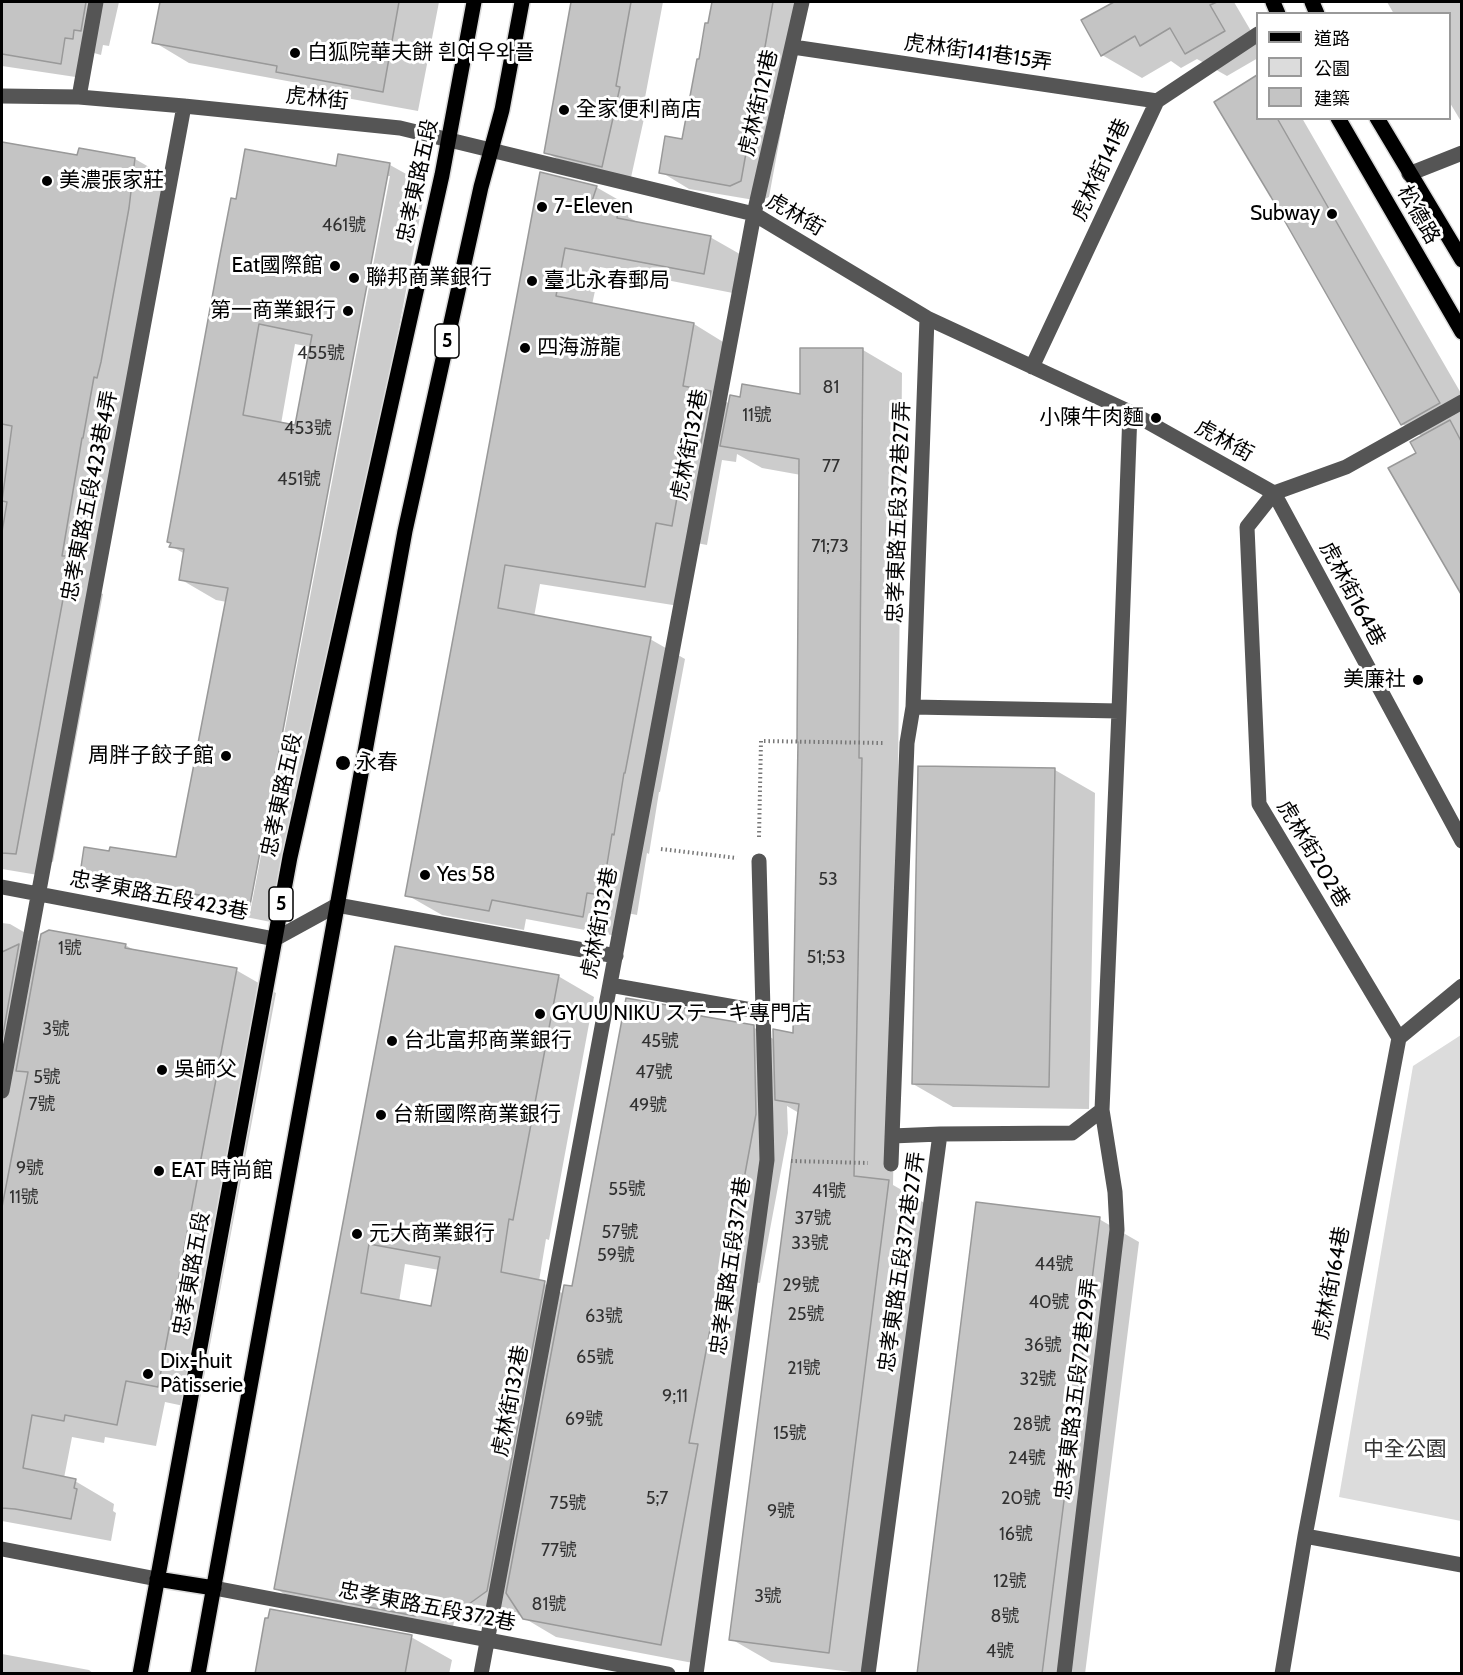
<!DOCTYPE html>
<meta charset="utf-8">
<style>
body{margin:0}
#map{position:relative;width:1463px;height:1675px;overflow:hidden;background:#fff;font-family:Cabin,"Noto Sans TC",sans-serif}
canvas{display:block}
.frame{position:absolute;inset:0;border:3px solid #000;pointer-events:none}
.legend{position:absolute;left:1256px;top:12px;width:195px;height:108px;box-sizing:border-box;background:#fff;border:2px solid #999;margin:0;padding:8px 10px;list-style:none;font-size:18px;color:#000}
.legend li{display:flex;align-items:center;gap:12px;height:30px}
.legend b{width:30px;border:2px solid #999}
</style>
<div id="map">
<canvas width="1463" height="1675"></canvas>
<div class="frame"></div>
<ul class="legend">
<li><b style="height:8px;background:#000"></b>道路</li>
<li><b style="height:16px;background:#dcdcdc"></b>公園</li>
<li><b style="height:16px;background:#c4c4c4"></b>建築</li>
</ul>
</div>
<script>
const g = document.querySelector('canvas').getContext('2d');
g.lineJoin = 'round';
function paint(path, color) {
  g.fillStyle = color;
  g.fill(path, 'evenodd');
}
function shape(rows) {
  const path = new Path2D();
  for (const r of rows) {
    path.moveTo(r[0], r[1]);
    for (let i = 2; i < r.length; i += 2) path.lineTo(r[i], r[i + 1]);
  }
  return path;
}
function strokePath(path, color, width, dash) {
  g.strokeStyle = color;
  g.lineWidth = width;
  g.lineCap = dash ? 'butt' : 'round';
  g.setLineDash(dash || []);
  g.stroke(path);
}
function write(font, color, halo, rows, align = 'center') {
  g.font = font + ' Cabin,"Noto Sans TC","Noto Sans KR","Noto Sans JP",sans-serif';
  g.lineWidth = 6;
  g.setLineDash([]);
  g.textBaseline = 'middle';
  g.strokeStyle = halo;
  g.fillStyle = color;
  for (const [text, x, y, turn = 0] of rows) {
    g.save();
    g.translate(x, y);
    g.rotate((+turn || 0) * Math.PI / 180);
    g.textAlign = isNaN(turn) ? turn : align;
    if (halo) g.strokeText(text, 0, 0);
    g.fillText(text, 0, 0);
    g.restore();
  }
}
paint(shape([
 [1461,1035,1461,1521,1339,1497,1413,1066]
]), '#dcdcdc');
paint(shape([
 [2,2,119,2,109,46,103,45,101,55,94,53,89,79,2,66],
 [162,2,439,2,418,111,313,92,298,83,189,63,154,42],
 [573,2,663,2,644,103,647,105,630,182,574,168,545,152],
 [714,2,805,2,769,197,760,201,689,189,661,172,683,141],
 [1115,2,1234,2,1258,43,1258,58,1227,76,1197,59,1181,68,1171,61,1142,78,1102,55],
 [1387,2,1462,2,1462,123,1450,103,1450,14,1394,14],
 [1253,80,1258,82,1258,118,1302,118,1462,395,1462,582,1453,577,1418,453,1423,437,1402,424,1272,196,1216,102],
 [2,143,78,157,135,159,170,179,98,592,103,594,53,862,47,861,44,876,2,869],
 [339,156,390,165,426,185,286,925,165,901,117,894,82,873,177,859,227,602,216,600,180,579,185,554,171,546,237,201,337,167],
 [387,176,390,176,250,913,247,912],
 [295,344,311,347,296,427,281,424],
 [542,174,596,187,631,207,628,217,641,224,710,237,745,257,738,294,600,267,592,305,694,324,728,345,719,398,730,404,741,399,801,396,863,350,902,373,898,781,901,783,893,1185,928,1205,868,1674,771,1662,731,1639,799,1113,787,1106,788,1133,760,1283,754,1282,693,1663,556,1637,524,1618,521,1613,499,1629,454,1622,451,1636,312,1610,276,1589,396,948,558,976,594,997,549,1240,546,1239,539,1281,564,1294,573,1288,696,1012,707,1018,753,1027,775,1040,794,1035,800,743,801,475,762,468,737,454,736,462,722,460,707,545,691,542,679,606,540,584,534,617,650,639,685,659,660,792,659,792,649,854,647,853,637,915,622,912,617,936,526,919,524,930,442,915,407,895],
 [405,1264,439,1270,432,1308,399,1302],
 [920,767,1055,770,1095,793,1089,1109,953,1107,913,1084],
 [2,923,10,924,41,942,125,945,136,951,236,970,276,993,198,1409,165,1402,156,1446,105,1437,104,1443,72,1437,64,1478,75,1481,114,1504,113,1511,116,1513,111,1541,2,1521],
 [1099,1219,1139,1242,1085,1674,918,1674],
 [411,1637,452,1660,449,1674,255,1674],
 [2,1654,89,1670,94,1674,2,1674]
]), '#0003');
const building = shape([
 [2,2,86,2,81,31,74,30,73,39,65,38,61,64,2,54,2,2],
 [160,2,399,2,383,92,276,72,277,66,152,43,160,2],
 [571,2,631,2,616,86,620,87,602,167,544,153,571,2],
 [712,2,773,2,741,181,730,186,659,173,665,136,682,139,697,59,699,59,705,23,708,23,712,2],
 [1114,2,1217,2,1210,5,1225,31,1185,54,1170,28,1140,46,1135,36,1101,56,1081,20,1114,2],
 [1257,75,1257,118,1277,118,1440,403,1401,425,1271,197,1214,102,1257,75],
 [2,142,77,155,79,148,135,158,129,208,101,362,97,378,94,377,83,438,82,438,62,556,66,556,63,572,68,572,16,854,2,853,2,532,7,502,2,501,12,426,2,424,2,142],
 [245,149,336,166,338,154,390,163,250,905,128,881,80,874,84,847,109,851,110,847,176,857,228,588,179,580,184,549,169,547,171,543,167,542,219,260,231,198,236,199,245,149],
 [259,324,312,335,295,425,243,415,259,324],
 [540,172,597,186,591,204,618,209,617,218,711,236,704,274,565,248,556,296,694,323,683,386,711,391,701,443,687,441,672,526,656,523,645,587,505,565,498,608,651,637,625,773,624,773,614,835,612,834,602,895,587,893,583,917,492,900,489,911,405,896,540,172],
 [800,348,863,348,859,758,862,758,854,1176,889,1180,829,1653,729,1640,799,1104,775,1100,773,1029,793,1033,798,742,797,742,799,459,720,446,730,395,740,397,742,384,800,394,800,348],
 [1450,420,1461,441,1461,594,1388,468,1416,453,1410,442,1450,420],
 [918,766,1055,768,1049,1087,912,1084,918,766],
 [49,930,126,944,125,948,237,968,158,1387,126,1381,117,1425,65,1415,64,1421,32,1415,23,1468,76,1479,74,1488,77,1489,71,1519,15,1509,2,1508,2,1207,28,1072,16,1071,41,934,49,930],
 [19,944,2,1040,2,952,19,944],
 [395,946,559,975,513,1220,509,1219,501,1272,545,1281,487,1591,462,1609,418,1602,415,1616,274,1589,395,946],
 [369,1244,440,1257,431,1306,361,1293,369,1244],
 [626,998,696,1010,695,1015,754,1025,756,1114,728,1266,722,1265,689,1443,698,1444,661,1645,523,1619,506,1593,564,1285,572,1286,626,998],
 [976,1202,1100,1217,1042,1674,917,1674,976,1202],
 [270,1609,412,1635,405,1674,255,1674,265,1618,268,1618,270,1609]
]);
paint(building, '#c4c4c4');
strokePath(building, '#999', 1.5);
const major = shape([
 [1273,2,1278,14],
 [1312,2,1317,14],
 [1338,118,1462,332],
 [1377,118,1462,260],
 [157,1579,214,1588],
 [140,1674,290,857,442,175,474,2],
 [198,1674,405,531,481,187,502,110,522,2]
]);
strokePath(major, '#dbdbdb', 18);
strokePath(shape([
 [759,837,761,741,883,743],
 [661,849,737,858],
 [791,1161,868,1163]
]), '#777', 4, [1.5, 3]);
strokePath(shape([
 [793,47,1157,101],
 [2,96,79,97,184,106,400,128,754,214,927,318,1130,412,1274,493,1346,467,1462,402],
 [79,97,96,2],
 [1409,174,1462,153],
 [1032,367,1157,101,1258,34],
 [1119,711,1130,412],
 [2,887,275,939,337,905,616,956],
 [610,985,763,1012],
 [1399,1038,1259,804,1247,527,1274,493,1462,841],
 [1399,1038,1462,986],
 [2,1091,184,106],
 [892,1136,940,1134],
 [891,1164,907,743,913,707],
 [1305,1536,1462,1565],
 [2,1549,157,1579],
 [214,1588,668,1674],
 [481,1674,754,214,802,2],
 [696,1674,767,1160,759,861],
 [868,1674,940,1134,1072,1133,1102,1110,1119,711,913,707,927,318],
 [1064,1674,1117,1230,1115,1192,1102,1110],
 [1282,1674,1305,1536,1399,1038]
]), '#555', 15);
strokePath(major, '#000', 15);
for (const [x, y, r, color] of [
 [295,53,6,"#000"],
 [564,110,6,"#000"],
 [47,181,6,"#000"],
 [542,207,6,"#000"],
 [1332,214,6,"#000"],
 [335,266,6,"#000"],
 [354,278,6,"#000"],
 [532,281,6,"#000"],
 [348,311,6,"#000"],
 [525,348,6,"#000"],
 [1156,418,6,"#000"],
 [1418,680,6,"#000"],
 [226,756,6,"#000"],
 [343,763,8,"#000"],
 [425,875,6,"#000"],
 [540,1014,6,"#000"],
 [392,1041,6,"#000"],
 [162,1070,6,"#000"],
 [381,1115,6,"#000"],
 [159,1171,6,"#000"],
 [357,1234,6,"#000"],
 [148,1374,6,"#000"]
]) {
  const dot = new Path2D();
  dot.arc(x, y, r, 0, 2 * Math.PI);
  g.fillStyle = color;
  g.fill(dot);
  strokePath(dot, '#fff', 2);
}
write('18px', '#313131', null, [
 ["461號",344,226],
 ["455號",321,354],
 ["81",831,388],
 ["11號",757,416],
 ["453號",308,429],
 ["77",831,467],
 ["451號",299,480],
 ["71;73",830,547],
 ["53",828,880],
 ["1號",70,949],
 ["51;53",826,958],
 ["3號",56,1030],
 ["45號",660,1042],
 ["47號",654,1073],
 ["5號",47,1078],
 ["7號",42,1105],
 ["49號",648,1106],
 ["9號",30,1169],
 ["55號",627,1190],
 ["41號",829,1192],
 ["11號",24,1198],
 ["37號",813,1219],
 ["57號",620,1233],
 ["33號",810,1244],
 ["59號",616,1256],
 ["44號",1054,1265],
 ["29號",801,1286],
 ["40號",1049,1303],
 ["25號",806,1315],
 ["63號",604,1317],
 ["36號",1043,1346],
 ["65號",595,1358],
 ["21號",804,1369],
 ["32號",1038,1380],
 ["9;11",675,1397],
 ["69號",584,1420],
 ["28號",1032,1425],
 ["15號",790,1434],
 ["24號",1027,1459],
 ["5;7",657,1499],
 ["20號",1021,1499],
 ["75號",568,1504],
 ["9號",781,1512],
 ["16號",1016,1535],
 ["77號",559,1551],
 ["12號",1010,1582],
 ["3號",768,1597],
 ["81號",549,1605],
 ["8號",1005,1617],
 ["4號",1000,1652]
]);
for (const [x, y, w] of [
 [447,341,24],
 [281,904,24]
]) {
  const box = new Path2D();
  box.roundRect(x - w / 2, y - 17, w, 34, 4.5);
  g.fillStyle = '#fff';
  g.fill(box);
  strokePath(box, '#000', 1.5);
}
write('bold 20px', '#000', null, [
 ["5",447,341],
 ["5",281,904]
]);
write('21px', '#000', '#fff', [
 ["白狐院華夫餅 흰여우와플",307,53],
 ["全家便利商店",576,110],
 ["美濃張家莊",59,181],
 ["7-Eleven",554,207],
 ["Subway",1320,214,"right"],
 ["Eat國際館",323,266,"right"],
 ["聯邦商業銀行",366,278],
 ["臺北永春郵局",544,281],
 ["第一商業銀行",336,311,"right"],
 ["四海游龍",537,348],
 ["小陳牛肉麵",1144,418,"right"],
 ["美廉社",1406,680,"right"],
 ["周胖子餃子館",214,756,"right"],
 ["永春",356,763],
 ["Yes 58",437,875],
 ["GYUU NIKU ステーキ專門店",552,1014],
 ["台北富邦商業銀行",404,1041],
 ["吳師父",174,1070],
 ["台新國際商業銀行",393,1115],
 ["EAT 時尚館",171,1171],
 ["元大商業銀行",369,1234],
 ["Dix-huit",160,1362],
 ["Pâtisserie",160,1386]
], 'left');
write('21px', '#000', '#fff', [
 ["虎林街141巷15弄",978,53,8],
 ["虎林街",317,99,6],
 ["虎林街121巷",759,103,-77],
 ["虎林街141巷",1101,170,-65],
 ["忠孝東路五段",418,181,-78],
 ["虎林街",795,215,30],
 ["松德路",1418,215,60],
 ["虎林街",1224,441,29],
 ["虎林街132巷",690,445,-79],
 ["忠孝東路五段423巷4弄",90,496,-79],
 ["忠孝東路五段372巷27弄",899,512,-88],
 ["虎林街164巷",1352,594,62],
 ["忠孝東路五段",282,795,-78],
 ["虎林街202巷",1313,854,59],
 ["忠孝東路五段423巷",159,896,11],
 ["虎林街132巷",600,923,-79],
 ["忠孝東路五段372巷27弄",902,1262,-82],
 ["忠孝東路五段372巷",731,1266,-82],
 ["忠孝東路五段",192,1274,-80],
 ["虎林街164巷",1332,1283,-79],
 ["忠孝東路3五段72巷29弄",1077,1389,-83],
 ["虎林街132巷",511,1401,-79],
 ["忠孝東路五段372巷",427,1607,11]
]);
write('21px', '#333', '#fff', [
 ["中全公園",1405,1450]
]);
</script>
